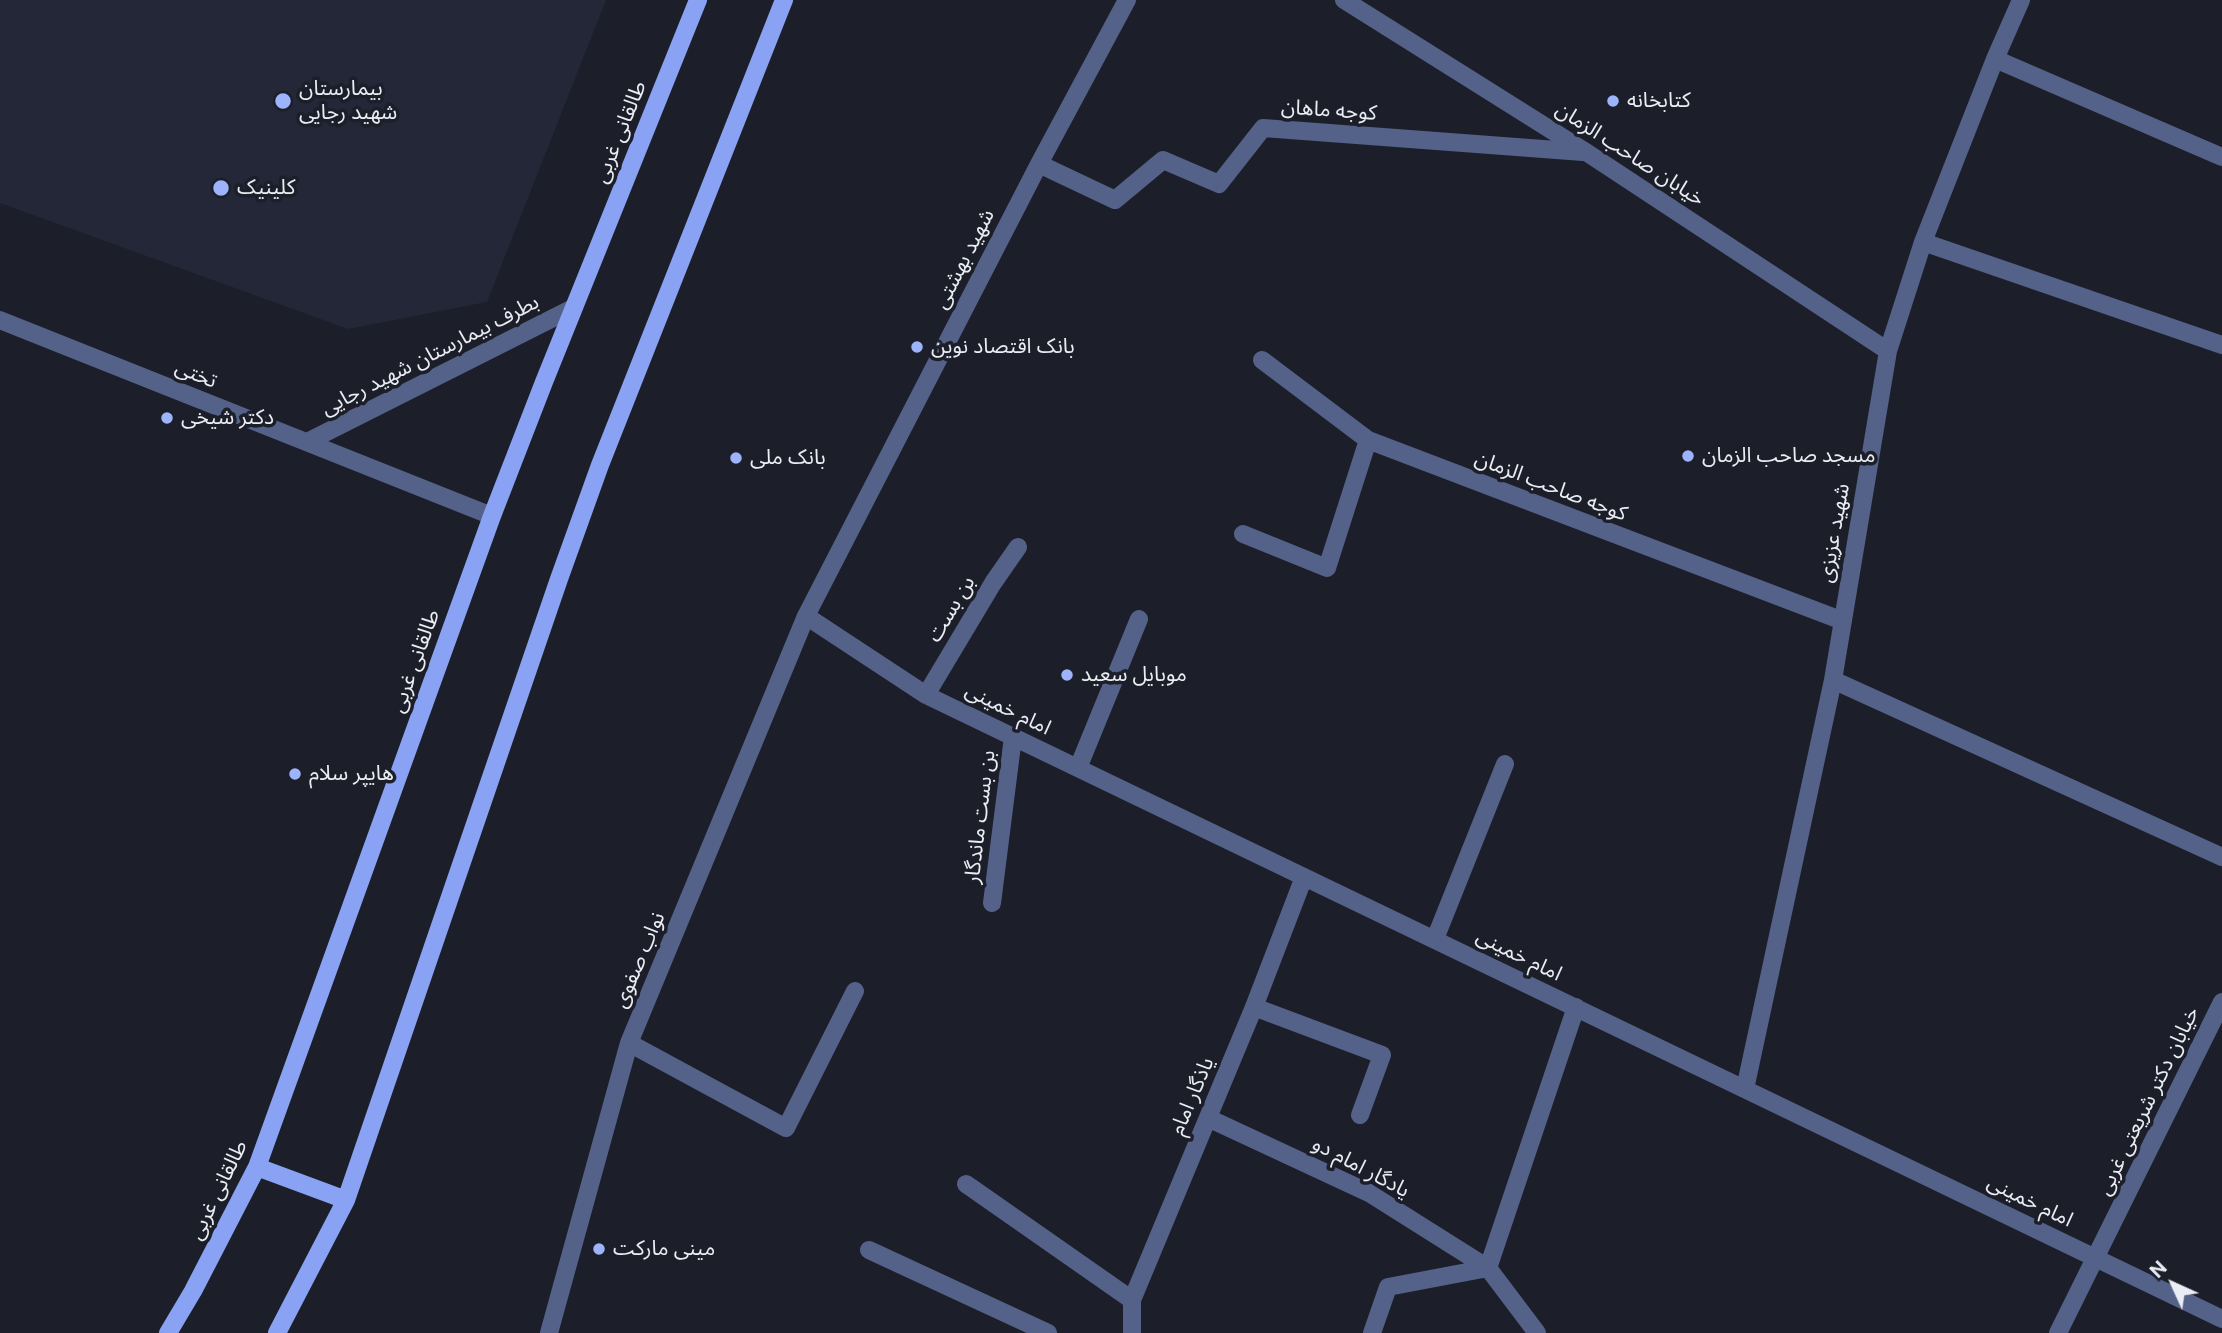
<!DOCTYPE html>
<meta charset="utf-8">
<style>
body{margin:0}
#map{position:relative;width:2222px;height:1333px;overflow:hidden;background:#1c1f29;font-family:"Public Sans",sans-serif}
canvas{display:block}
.north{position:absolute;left:2138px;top:1249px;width:70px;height:70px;-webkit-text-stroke:5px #1c1f29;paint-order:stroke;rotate:315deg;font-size:19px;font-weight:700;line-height:28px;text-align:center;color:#eaedf3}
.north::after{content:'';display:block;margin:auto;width:24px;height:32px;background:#eaedf3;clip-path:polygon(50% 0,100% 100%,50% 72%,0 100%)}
</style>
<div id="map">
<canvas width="2222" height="1333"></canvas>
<div class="north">N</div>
</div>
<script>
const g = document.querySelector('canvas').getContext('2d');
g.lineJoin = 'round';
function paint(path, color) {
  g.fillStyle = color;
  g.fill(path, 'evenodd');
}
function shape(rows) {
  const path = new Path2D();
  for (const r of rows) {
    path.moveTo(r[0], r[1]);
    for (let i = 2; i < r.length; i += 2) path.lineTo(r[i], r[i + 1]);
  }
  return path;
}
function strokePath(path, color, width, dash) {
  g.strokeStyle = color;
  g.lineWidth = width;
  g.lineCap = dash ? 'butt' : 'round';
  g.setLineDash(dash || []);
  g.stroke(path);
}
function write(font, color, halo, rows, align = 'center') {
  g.font = font + ' "Public Sans","Noto Sans Arabic",sans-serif';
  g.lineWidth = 7;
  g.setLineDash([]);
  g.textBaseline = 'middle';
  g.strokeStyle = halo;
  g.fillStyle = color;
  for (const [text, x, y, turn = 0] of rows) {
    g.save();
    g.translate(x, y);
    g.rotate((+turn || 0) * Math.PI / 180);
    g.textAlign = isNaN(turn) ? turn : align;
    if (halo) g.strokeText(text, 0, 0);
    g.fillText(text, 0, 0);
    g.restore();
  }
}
paint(shape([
 [0,0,606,0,487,302,348,329,0,203]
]), '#232737');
strokePath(shape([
 [1344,0,1586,152,1888,351],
 [1995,59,2222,157],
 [1039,164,1115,200,1163,160,1219,184,1263,128,1583,152],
 [1923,242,2222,345],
 [0,320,492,516],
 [1262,360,1368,440,1843,621],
 [307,442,573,308],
 [1243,534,1327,568,1368,440],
 [806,616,926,695,2222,1319],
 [1833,680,2222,857],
 [926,695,993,583,1018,547],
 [1078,768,1139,619],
 [992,903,1013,737],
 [1435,939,1505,764],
 [1254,1007,1382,1055,1360,1115],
 [629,1043,786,1128,855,991],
 [1745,1089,1833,680,1888,351,1923,242,1995,59,2021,0],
 [1208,1118,1369,1193,1488,1268],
 [966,1184,1132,1300],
 [869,1250,1048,1333],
 [549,1333,629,1043,806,616,1039,164,1127,0],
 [1132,1333,1132,1300,1254,1007,1304,877],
 [1372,1333,1388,1287,1488,1268],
 [1537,1333,1488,1268,1576,1007],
 [2058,1333,2222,1002]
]), '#546188', 18);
strokePath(shape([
 [257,1167,346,1200],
 [168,1333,193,1291,257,1167,492,516,544,382,698,0],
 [277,1333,346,1200,559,579,600,465,784,0]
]), '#8aa2f4', 18);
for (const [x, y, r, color] of [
 [283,101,9,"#9db4fd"],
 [1613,101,7,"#9db4fd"],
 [221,188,9,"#9db4fd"],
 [917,347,7,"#9db4fd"],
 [167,418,7,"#9db4fd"],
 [1688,456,7,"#9db4fd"],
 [736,458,7,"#9db4fd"],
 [1067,675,7,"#9db4fd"],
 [295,774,7,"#9db4fd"],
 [599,1249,7,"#9db4fd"]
]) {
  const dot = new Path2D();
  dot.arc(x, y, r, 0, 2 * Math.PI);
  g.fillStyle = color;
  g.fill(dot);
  strokePath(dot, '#1c1f29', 2.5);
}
write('21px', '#eaedf3', '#1c1f29', [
 ["بیمارستان",299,89],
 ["شهید رجایی",299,113],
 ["کتابخانه",1627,101],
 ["کلینیک",237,188],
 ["بانک اقتصاد نوین",931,347],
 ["دکتر شیخی",181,418],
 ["مسجد صاحب الزمان",1702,456],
 ["بانک ملی",750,458],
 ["موبایل سعید",1081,675],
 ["هایپر سلام",309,774],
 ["مینی مارکت",613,1249]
], 'left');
write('21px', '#eaedf3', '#1c1f29', [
 ["کوجه ماهان",1329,110,4],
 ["طالقانی غربی",620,132,-68],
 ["خیابان صاحب الزمان",1630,154,33],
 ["شهید بهشتی",964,259,-63],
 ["بطرف بیمارستان شهید رجایی",430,355,-27],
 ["تختی",196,374,22],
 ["کوجه صاحب الزمان",1551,486,21],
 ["شهید عزیزی",1834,533,-80],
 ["بن بست",951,609,-59],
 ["طالقانی غربی",415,661,-70],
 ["امام خمینی",1008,709,26],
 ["بن بست ماندگار",980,817,-83],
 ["امام خمینی",1519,955,26],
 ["نواب صفوی",639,960,-67],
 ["یاذگار امام",1192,1096,-67],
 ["خیابان دکتر شریعتی غربی",2148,1101,-64],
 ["یادگار امام دو",1361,1167,28],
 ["طالقانی غربی",218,1190,-64],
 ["امام خمینی",2030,1201,26]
]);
</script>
